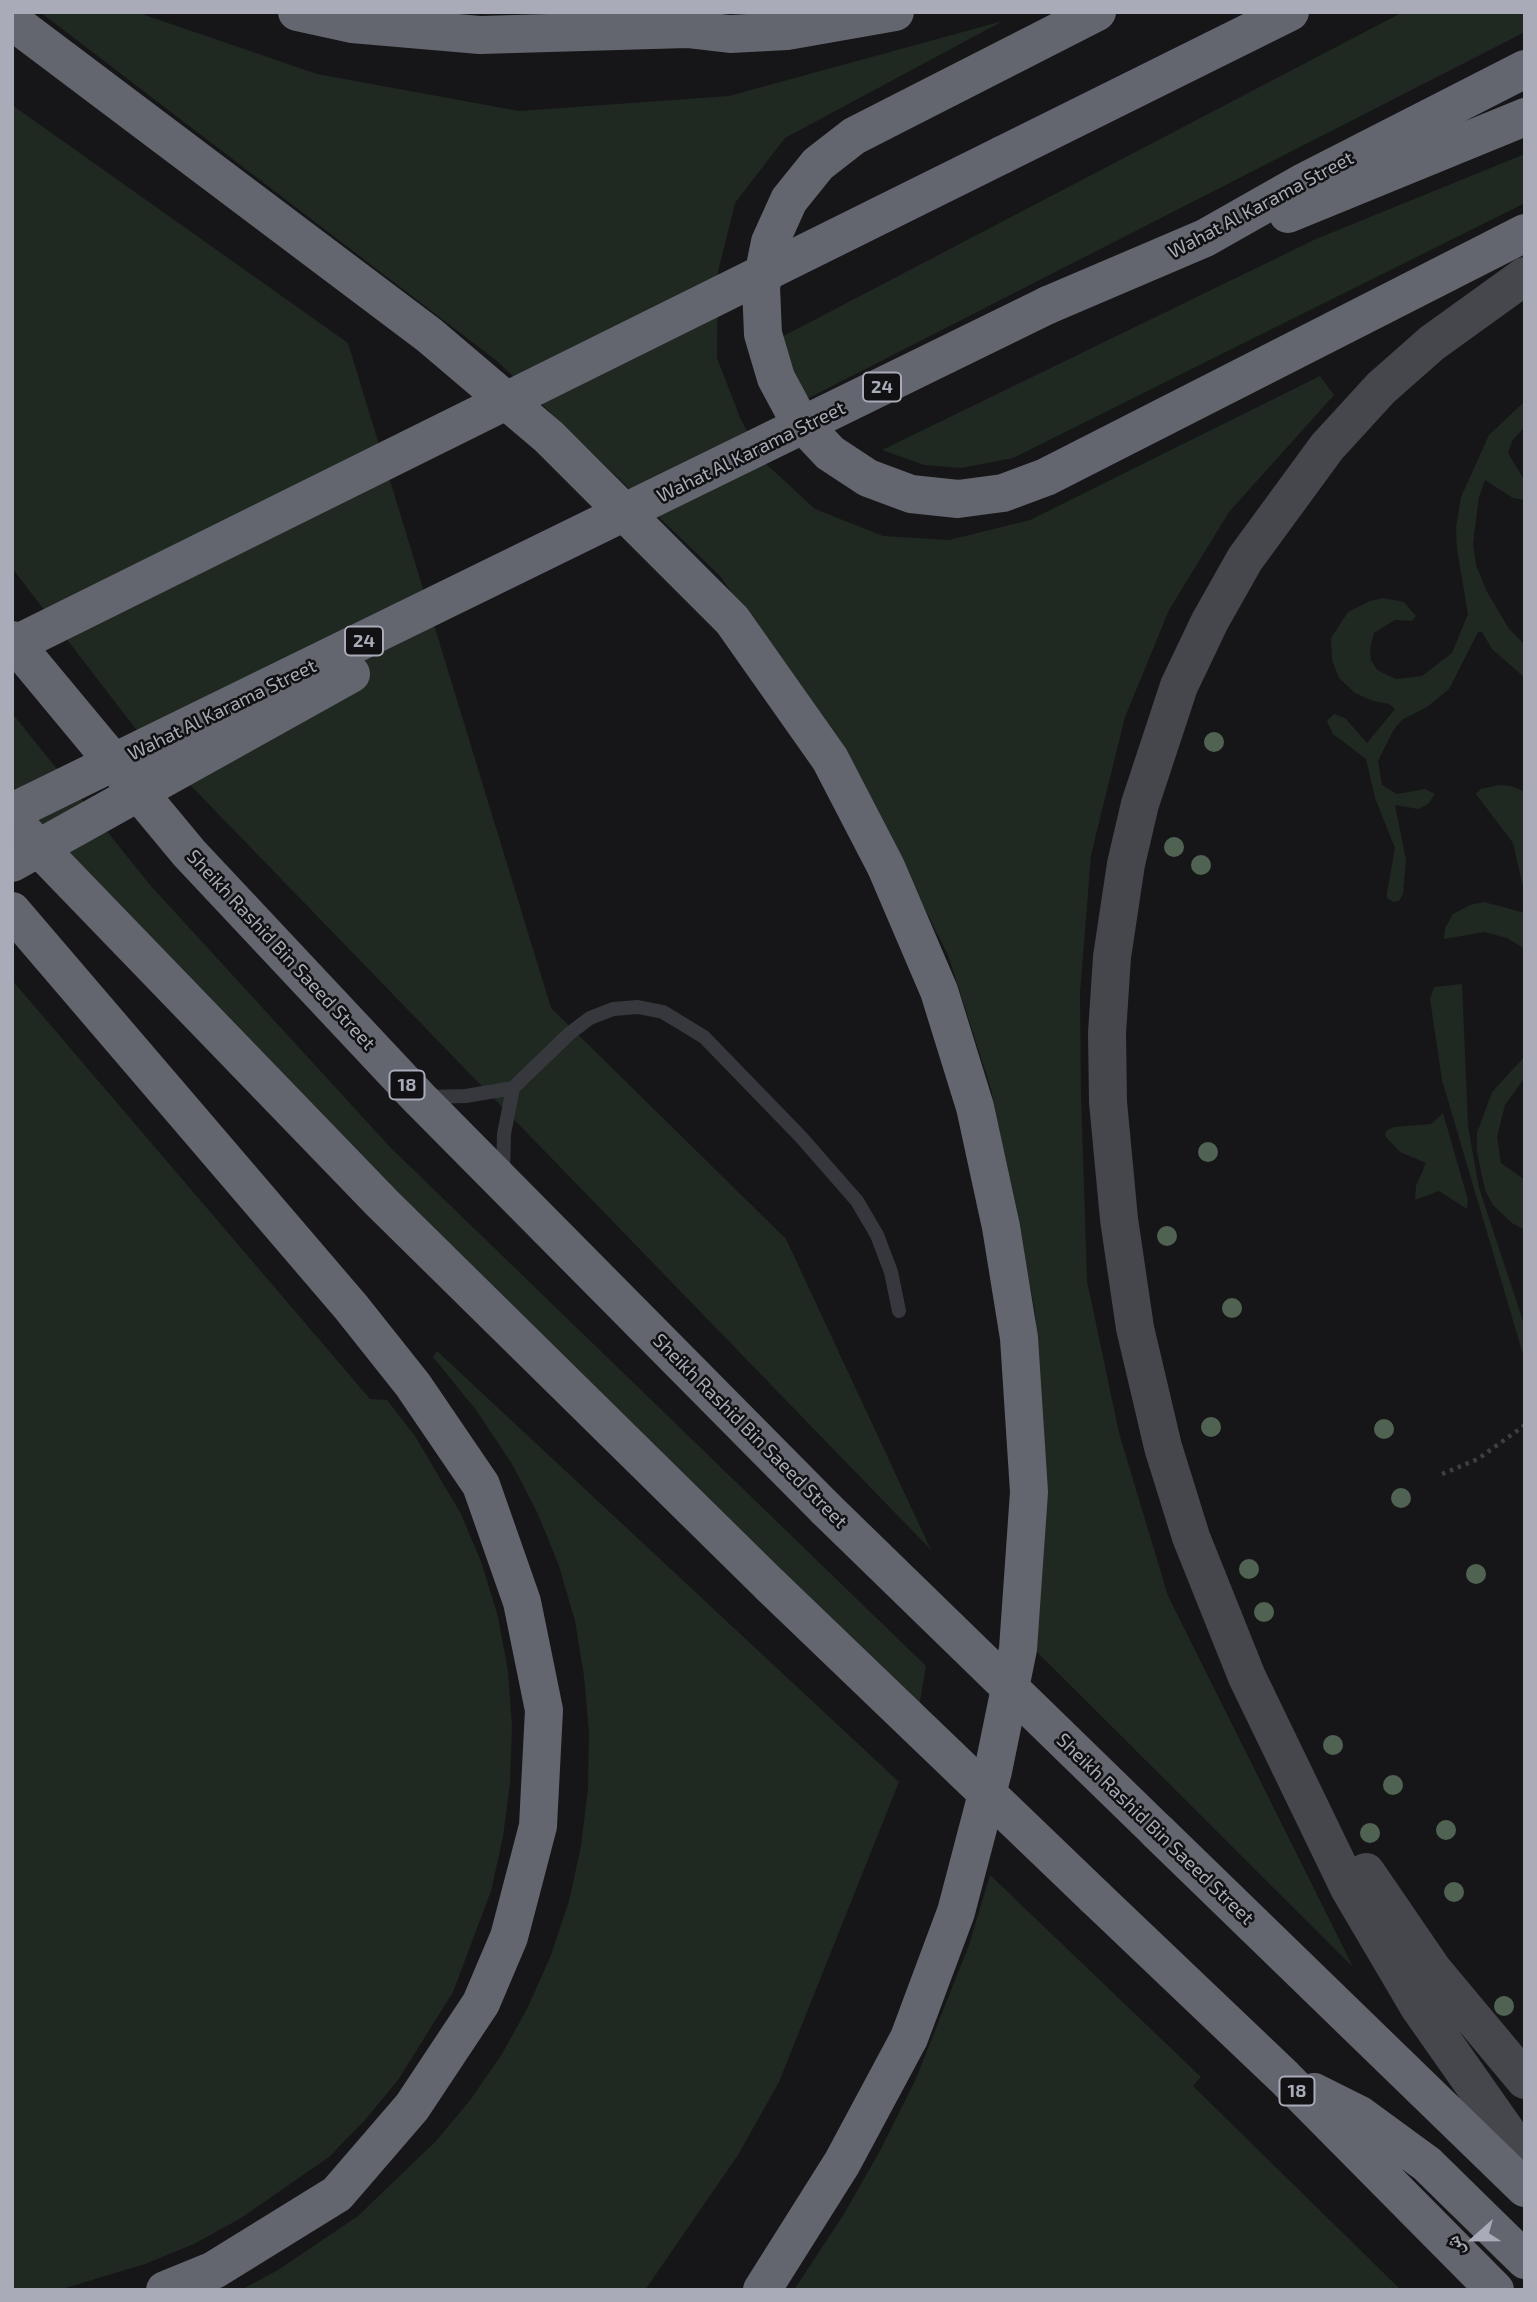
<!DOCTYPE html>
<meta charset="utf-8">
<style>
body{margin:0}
#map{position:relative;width:1537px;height:2302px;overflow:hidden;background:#161618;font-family:"Exo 2","Noto Naskh Arabic",sans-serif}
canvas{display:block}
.frame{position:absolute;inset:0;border:14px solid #a9acb8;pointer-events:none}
.north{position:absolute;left:1439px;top:2204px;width:70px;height:70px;-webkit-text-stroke:5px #111113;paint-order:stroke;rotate:249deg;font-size:19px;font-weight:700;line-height:28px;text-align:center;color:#a9acb8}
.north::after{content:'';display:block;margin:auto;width:24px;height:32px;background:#a9acb8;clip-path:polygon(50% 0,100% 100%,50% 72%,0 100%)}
</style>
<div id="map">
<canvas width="1537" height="2302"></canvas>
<div class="frame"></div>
<div class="north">ش</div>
</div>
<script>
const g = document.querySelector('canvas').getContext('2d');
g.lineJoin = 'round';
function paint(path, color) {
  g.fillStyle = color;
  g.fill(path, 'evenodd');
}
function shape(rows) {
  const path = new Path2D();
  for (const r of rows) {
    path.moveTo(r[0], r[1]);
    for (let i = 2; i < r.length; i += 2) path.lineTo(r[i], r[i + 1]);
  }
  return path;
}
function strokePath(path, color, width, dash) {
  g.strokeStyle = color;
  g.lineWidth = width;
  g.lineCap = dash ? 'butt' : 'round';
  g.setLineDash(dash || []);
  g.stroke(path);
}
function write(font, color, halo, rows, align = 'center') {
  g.font = font + ' "Exo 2",sans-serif';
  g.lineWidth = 5;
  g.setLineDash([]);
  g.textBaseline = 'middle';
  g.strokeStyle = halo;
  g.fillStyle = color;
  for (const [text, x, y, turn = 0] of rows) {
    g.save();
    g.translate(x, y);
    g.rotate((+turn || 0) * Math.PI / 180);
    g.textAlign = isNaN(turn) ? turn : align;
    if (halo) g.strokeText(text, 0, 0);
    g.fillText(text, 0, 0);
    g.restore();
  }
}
paint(shape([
 [40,12,136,12,317,74,519,111,729,96,1003,21,785,138,735,203,718,271,717,358,741,420,764,462,815,509,883,536,949,540,1030,520,1320,376,1334,395,1229,512,1169,610,1125,717,1091,855,1080,993,1081,1096,1087,1281,1119,1433,1168,1596,1353,1967,1035,1650,1046,1488,1035,1311,991,1089,948,955,844,749,720,576,497,361],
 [1403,12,1525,12,1525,32,795,405,774,341],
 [12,105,348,343,551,1008,786,1239,931,1550,135,728,12,568],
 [1525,154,1525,203,1013,458,961,468,924,465,882,450,1316,239],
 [1525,401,1525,427,1512,441,1508,453,1525,481,1525,500,1513,498,1485,480,1479,497,1473,543,1476,565,1486,590,1509,629,1525,645,1525,678,1492,649,1482,632,1478,632,1449,689,1427,707,1403,719,1394,729,1378,761,1382,785,1397,794,1425,789,1435,794,1428,804,1418,809,1395,805,1406,860,1403,894,1399,901,1393,902,1387,898,1387,893,1395,848,1375,798,1366,759,1333,734,1327,721,1334,714,1345,718,1367,743,1395,709,1389,704,1373,701,1355,693,1339,678,1332,660,1331,638,1348,612,1370,601,1383,598,1404,602,1416,616,1412,621,1395,620,1374,633,1370,648,1371,660,1377,670,1396,679,1422,676,1452,653,1468,614,1457,549,1456,528,1461,497,1489,435],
 [12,713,150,885,390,1147,926,1666,918,1713,12,812],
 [1498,785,1511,786,1525,792,1525,896,1513,843,1476,794,1481,789],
 [1484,902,1525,913,1525,949,1507,938,1484,932,1444,939,1445,928,1453,914,1470,905],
 [12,980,370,1399,387,1400,415,1436,461,1514,482,1564,498,1617,508,1671,512,1726,510,1782,503,1837,491,1891,453,1992,398,2080,365,2120,329,2157,241,2218,194,2244,145,2264,59,2290,12,2290],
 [1462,984,1468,1126,1479,1188,1525,1327,1525,1361,1442,1080,1430,999,1434,987],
 [1525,1056,1525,1077,1505,1105,1497,1137,1501,1163,1525,1180,1525,1230,1512,1223,1493,1205,1485,1190,1477,1152,1477,1133,1492,1092],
 [1443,1113,1468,1200,1467,1209,1439,1191,1415,1200,1416,1186,1426,1163,1400,1152,1385,1136,1386,1131,1394,1127,1431,1124],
 [437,1351,899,1782,779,2082,738,2155,645,2290,241,2290,278,2270,358,2216,436,2141,471,2099,502,2054,528,2007,551,1955,569,1901,581,1846,588,1789,589,1732,584,1676,575,1621,559,1566,538,1514,512,1464,476,1410,433,1357],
 [990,1875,1201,2077,1193,2086,1401,2290,794,2290,844,2214,882,2147,915,2081,969,1945]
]), '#202822');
strokePath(shape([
 [1442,1474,1478,1459,1525,1425]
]), '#3d3f44', 4.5, [3.5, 5]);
strokePath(shape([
 [428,1097,466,1096,513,1088,570,1033,590,1018,613,1009,638,1007,663,1012,704,1037,801,1137,857,1201,877,1235,891,1272,899,1311],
 [503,1173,504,1134,513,1088]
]), '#37383d', 14);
strokePath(shape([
 [1525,276,1432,343,1381,388,1327,447,1245,559,1210,621,1179,686,1140,804,1126,864,1112,957,1107,1033,1108,1102,1119,1219,1135,1328,1163,1447,1191,1537,1247,1677,1349,1888,1419,2007,1525,2158],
 [1366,1872,1433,1970,1525,2080]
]), '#45474d', 38);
strokePath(shape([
 [297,12,352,24,480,35,687,29,730,34,787,31,895,12],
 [1097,12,854,136,818,164,789,200,770,242,761,287,763,334,776,378,798,419,830,453,868,478,911,494,958,499,1003,493,1046,477,1525,233],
 [12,21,429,335,549,437,732,620,830,759,886,867,939,991,975,1107,1001,1227,1019,1338,1029,1492,1018,1649,993,1771,956,1912,909,2038,842,2163,762,2290],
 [1002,155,1290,12],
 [1288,214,1525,117],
 [1048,305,1205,238,1302,183,1525,69],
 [12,640,189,853,418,1097,826,1509],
 [12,820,382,1203,770,1585],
 [12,911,351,1307,413,1385,481,1485,522,1602,544,1710,538,1826,509,1937,481,2003,412,2107,337,2194,214,2270,165,2290],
 [1158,1832,1525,2188],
 [1095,1897,1284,2077,1495,2290],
 [1314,2092,1360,2115,1427,2164,1525,2260]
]), '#63666e', 38);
strokePath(shape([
 [12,646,1002,155],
 [12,812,1048,305],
 [12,863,351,674],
 [826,1509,1158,1832],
 [770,1585,1095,1897]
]), '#63666e', 38);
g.fillStyle = '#506353';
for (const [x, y] of [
 [1214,742],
 [1174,847],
 [1201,865],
 [1208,1152],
 [1167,1236],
 [1232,1308],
 [1211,1427],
 [1384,1429],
 [1401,1498],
 [1249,1569],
 [1476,1574],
 [1264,1612],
 [1333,1745],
 [1393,1785],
 [1446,1830],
 [1370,1833],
 [1454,1892],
 [1504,2006]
]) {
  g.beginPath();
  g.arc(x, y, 10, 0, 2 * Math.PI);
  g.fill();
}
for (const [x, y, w] of [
 [882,387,38],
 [364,641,38],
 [407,1085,35],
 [1297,2091,35]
]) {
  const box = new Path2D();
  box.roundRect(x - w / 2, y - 14.5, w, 29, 5);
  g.fillStyle = '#111113';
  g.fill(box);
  strokePath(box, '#a9acb8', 2);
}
write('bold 18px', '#a9acb8', null, [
 ["24",882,387],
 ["24",364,641],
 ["18",407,1085],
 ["18",1297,2091]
]);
write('19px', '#a9acb8', '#111113', [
 ["Wahat Al Karama Street",1261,205,-28],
 ["Wahat Al Karama Street",751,452,-26],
 ["Wahat Al Karama Street",222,710,-26],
 ["Sheikh Rashid Bin Saeed Street",281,950,47],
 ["Sheikh Rashid Bin Saeed Street",750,1431,45],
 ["Sheikh Rashid Bin Saeed Street",1155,1829,44]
]);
</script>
